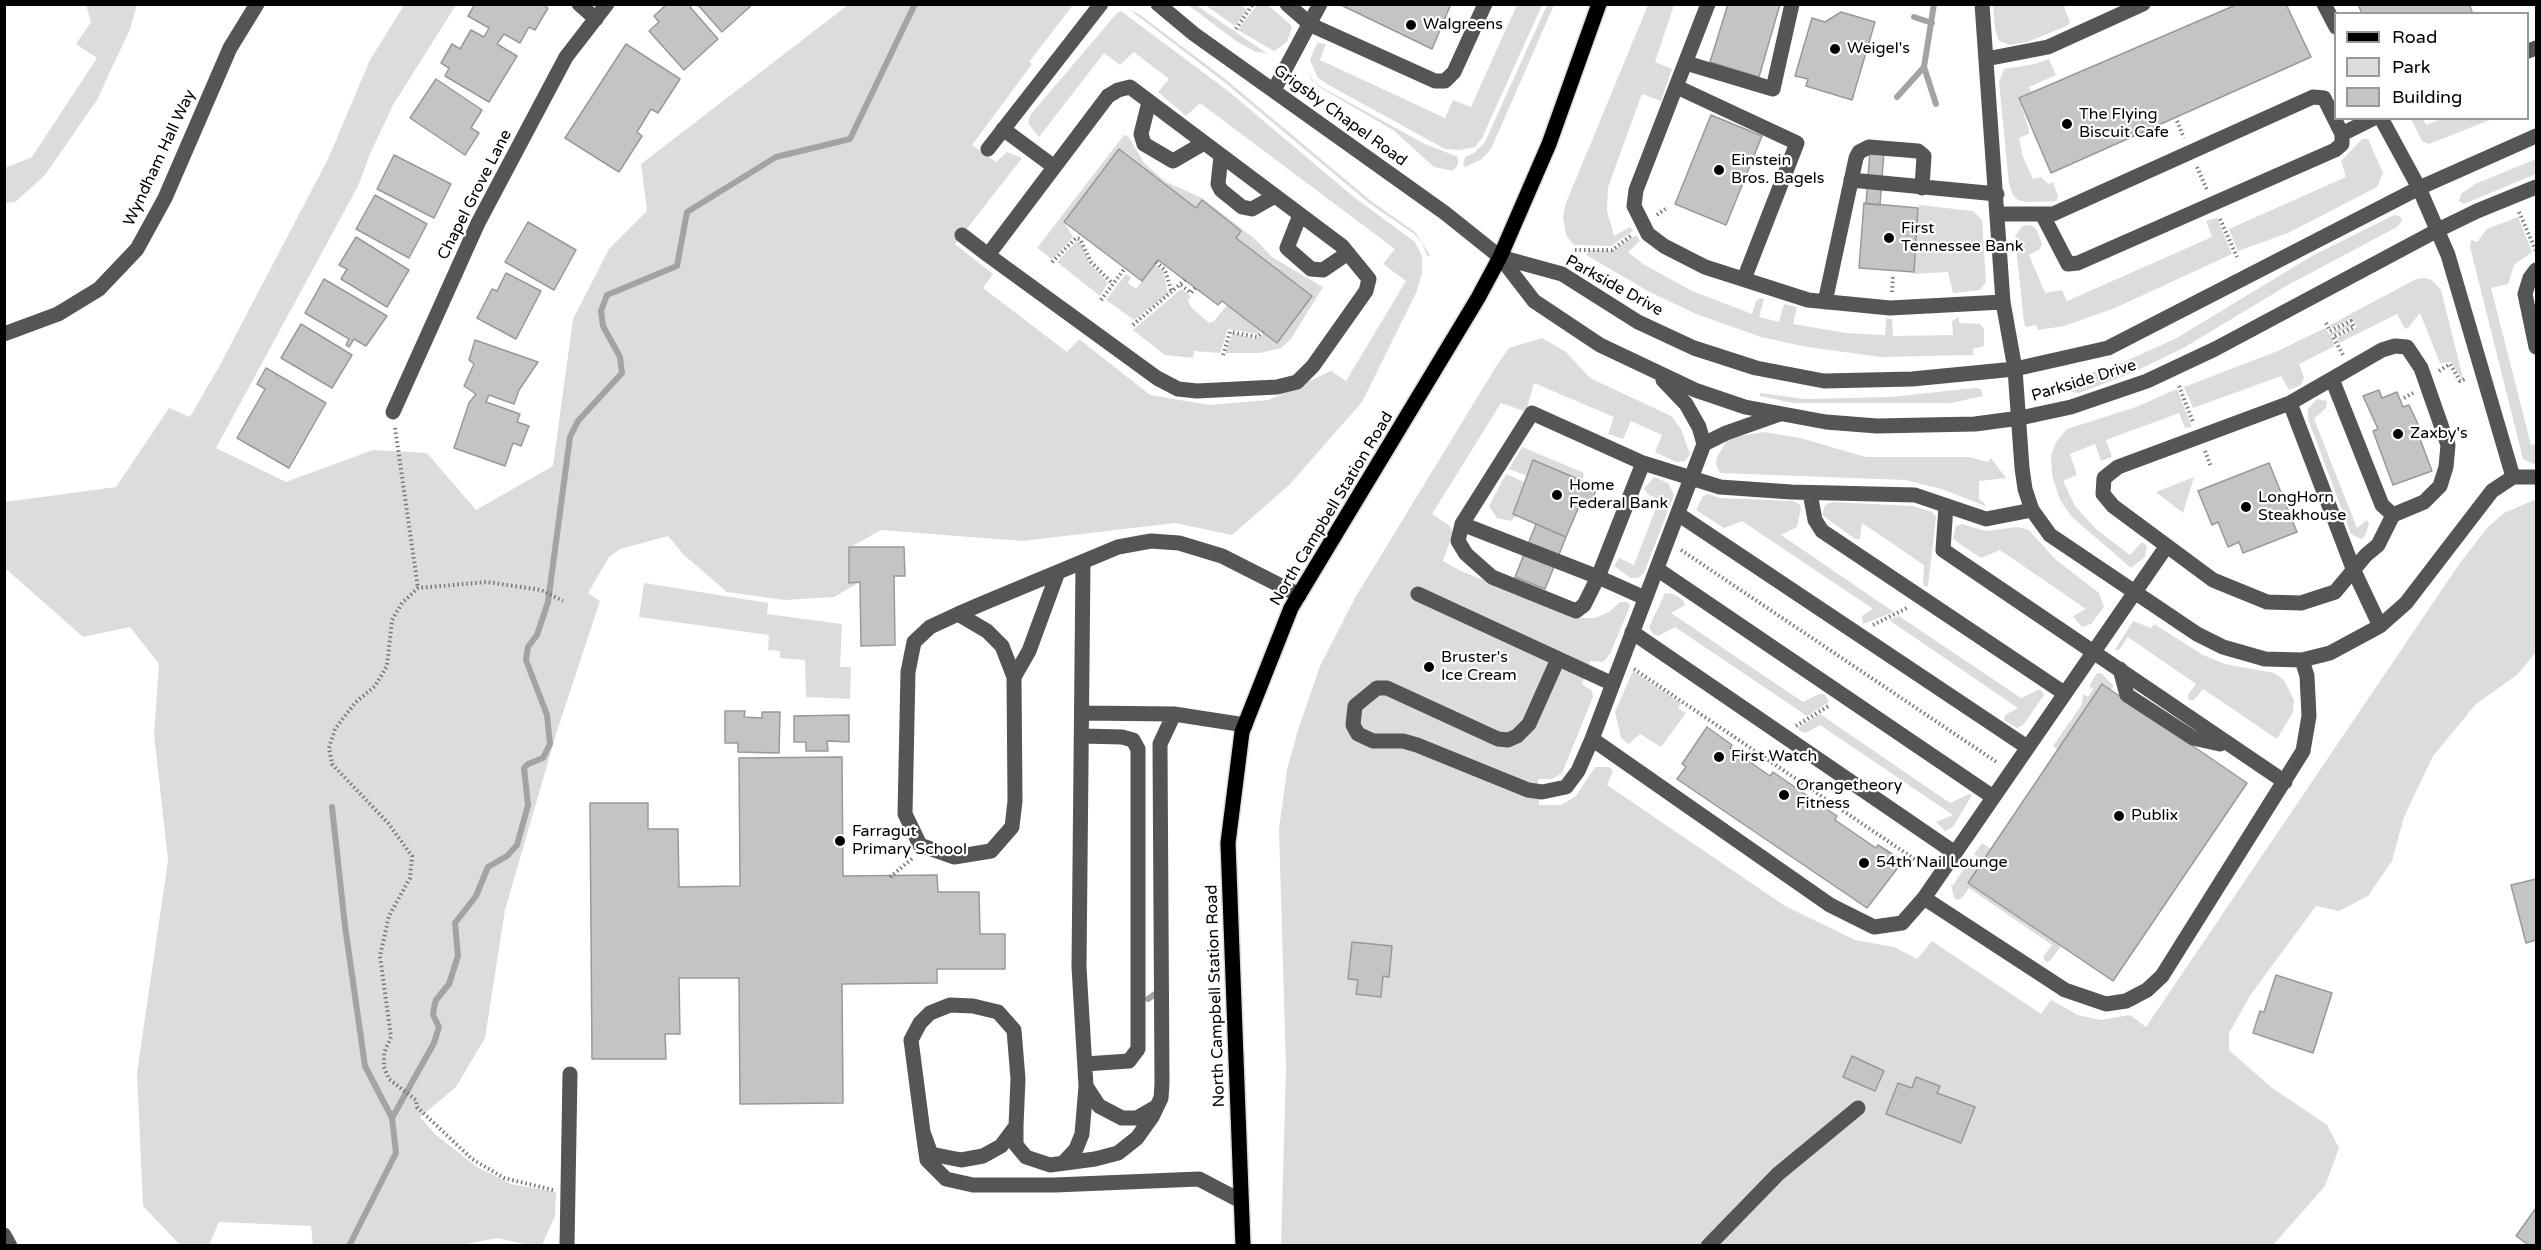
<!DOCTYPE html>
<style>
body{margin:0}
#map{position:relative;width:2541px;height:1250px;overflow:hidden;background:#fff;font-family:"Varela Round",sans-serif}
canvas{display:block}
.frame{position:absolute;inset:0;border:6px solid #000;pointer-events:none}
.legend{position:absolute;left:2334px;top:12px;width:195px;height:108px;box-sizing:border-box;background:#fff;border:2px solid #999;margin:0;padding:8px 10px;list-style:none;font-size:18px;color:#000}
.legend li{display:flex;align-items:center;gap:12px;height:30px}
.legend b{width:30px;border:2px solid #999}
</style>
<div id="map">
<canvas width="2541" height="1250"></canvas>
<div class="frame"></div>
<ul class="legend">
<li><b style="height:8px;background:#000"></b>Road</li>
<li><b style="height:16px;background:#dcdcdc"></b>Park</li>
<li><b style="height:16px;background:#c4c4c4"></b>Building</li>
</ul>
</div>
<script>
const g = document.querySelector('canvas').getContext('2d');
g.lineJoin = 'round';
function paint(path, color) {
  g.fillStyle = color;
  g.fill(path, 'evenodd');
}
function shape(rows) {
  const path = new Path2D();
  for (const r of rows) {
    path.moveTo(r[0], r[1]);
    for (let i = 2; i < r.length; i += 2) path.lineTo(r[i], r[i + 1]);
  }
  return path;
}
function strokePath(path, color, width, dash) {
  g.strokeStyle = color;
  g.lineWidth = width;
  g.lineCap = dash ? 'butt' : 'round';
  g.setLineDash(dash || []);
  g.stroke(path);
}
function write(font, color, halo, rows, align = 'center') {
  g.font = font + ' "Varela Round",sans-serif';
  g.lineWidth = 4.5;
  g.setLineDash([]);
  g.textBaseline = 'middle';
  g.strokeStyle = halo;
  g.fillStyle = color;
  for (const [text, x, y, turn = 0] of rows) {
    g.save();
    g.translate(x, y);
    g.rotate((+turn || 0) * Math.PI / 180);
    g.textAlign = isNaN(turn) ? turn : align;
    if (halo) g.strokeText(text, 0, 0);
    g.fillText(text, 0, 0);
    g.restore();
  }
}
paint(shape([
 [86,5,137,5,130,29,97,100,45,175,15,202,5,203,5,168,32,157,97,58,76,44,91,22],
 [404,5,456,5,393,105,370,154,358,186,216,448,286,482,373,450,427,453,476,510,553,466,573,319,609,249,647,211,641,164,848,5,1073,5,1029,62,1032,64,972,145,996,162,1007,152,1022,158,955,244,993,274,983,288,1067,352,1079,339,1150,395,1209,405,1269,400,1331,371,1346,381,1406,281,1383,264,1395,249,1200,103,1186,116,1158,92,1169,79,1134,52,1120,65,1104,53,1039,137,1028,123,1031,114,1117,13,1121,11,1228,91,1355,198,1415,242,1422,256,1422,274,1416,293,1362,402,1290,484,1232,535,1175,523,1022,541,881,530,849,548,849,582,860,582,834,597,784,600,727,592,684,555,668,536,620,549,609,557,588,593,600,601,557,731,505,910,485,1038,456,1087,420,1117,436,1135,477,1167,511,1184,556,1192,555,1216,542,1245,530,1245,497,1238,456,1246,313,1245,311,1226,219,1222,209,1245,180,1245,143,1206,137,1073,168,860,154,734,159,664,130,627,83,637,5,568,5,502,116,487,169,408,190,417,220,365,328,159,370,60],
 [1188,5,1196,5,1266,53,1256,52,1236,41],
 [1205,5,1241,5,1247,10,1235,26],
 [1268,5,1292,26,1287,42,1274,51,1238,30,1257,5],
 [1517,5,1542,5,1482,138,1475,147,1459,150,1445,149,1325,83,1318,78,1310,60,1317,43,1326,44,1320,60,1445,118,1453,100,1471,107],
 [1547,5,1554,5,1491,149,1482,159,1465,167,1463,165,1465,157,1474,153,1485,142],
 [1648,5,1674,5,1655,62,1672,69,1661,101,1642,94,1608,187,1607,210,1614,236,1630,227,1633,231,1611,246,1574,245,1566,235,1563,216,1566,203],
 [1993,5,2070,5,2064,7,2070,22,2067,26,2027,42,2010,45,1999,41,1995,29],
 [1130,10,1139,14,1224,78,1371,201,1415,232,1430,255,1427,256,1422,243,1414,234,1369,203,1223,81],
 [2049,59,2056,75,2029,87,2032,93,2019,99,2029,130,2029,134,2019,138,2023,157,2033,179,2041,177,2048,184,2053,182,2058,196,2057,201,2027,202,2018,200,2013,195,2009,184,1999,82,2004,69,2035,64],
 [1309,72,1314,82,1321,87,1425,144,1458,157,1458,164,1453,171,1434,167,1393,130,1319,87,1312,81],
 [2411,119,2423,119,2426,125,2441,119,2492,119,2429,144,2422,141],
 [1124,135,1128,136,1144,163,1166,182,1202,198,1255,239,1272,257,1323,287,1291,339,1281,348,1260,353,1225,353,1233,333,1255,339,1265,333,1277,342,1312,296,1236,238,1241,230,1202,201,1196,208,1119,149,1064,222,1073,237,1052,259,1037,248],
 [2362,139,2368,139,2383,173,2377,187,2288,233,2238,251,2229,229,2346,177,2341,161],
 [2536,159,2536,174,2464,204,2459,201,2461,194,2475,184],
 [1919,205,1973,211,1982,220,1986,282,1980,290,1953,293,1948,272,1913,274],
 [2394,215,2400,216,2402,221,2397,227,2288,285,2185,347,2132,373,2079,393,2063,391,2061,388,2062,384,2073,379,2126,361,2175,339,2312,256],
 [2518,217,2532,252,2514,265,2508,284,2491,288,2531,445,2536,444,2536,463,2533,464,2523,459,2470,247,2471,240,2477,242,2487,229],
 [2217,218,2232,254,2115,308,2064,326,2038,330,2036,325,2026,327,2024,323,2015,237,2022,226,2031,225,2037,230,2042,244,2040,249,2029,255,2045,293,2062,290,2067,301,2212,237,2206,221],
 [1636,235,1640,241,1628,252,1643,264,1692,291,1752,314,1756,301,1760,298,1764,299,1759,317,1779,322,1784,304,1797,307,1793,324,1846,333,1885,335,1886,318,1892,319,1893,336,1953,335,1952,321,1959,317,1959,323,1980,324,1984,329,1984,346,1973,349,1974,355,1881,357,1807,347,1761,337,1696,314,1648,291,1586,255,1589,250,1612,251],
 [1077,241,1083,246,1089,263,1108,283,1100,296,1057,262],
 [1155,263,1163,271,1168,294,1134,320,1106,300,1126,274,1131,277,1128,283,1136,289],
 [2424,278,2432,280,2441,290,2463,378,2461,378,2451,362,2440,363,2420,313,2408,328,2405,329,2397,314,2339,343,2337,338,2357,327,2352,318,2332,328,2330,325,2416,279],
 [1181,289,1191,296,1188,301,1191,307,1209,323,1214,321,1227,305,1261,330,1257,334,1228,329,1220,353,1194,351,1193,358,1165,355,1133,330],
 [2350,323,2351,326,2331,336,2335,346,2299,364,2304,378,2301,385,2289,390,2281,376,2193,408,2184,387,2278,351,2325,328,2329,334],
 [1542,338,1566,352,1590,378,1671,416,1681,429,1690,454,1685,461,1676,462,1655,452,1662,435,1631,421,1623,439,1608,434,1614,417,1534,383,1527,408,1524,411,1501,403,1432,514,1450,526,1453,533,1443,561,1461,571,1580,618,1595,618,1609,612,1620,602,1628,602,1630,606,1610,654,1603,662,1590,661,1582,684,1592,691,1593,697,1562,773,1552,779,1538,779,1539,805,1561,805,1576,796,1595,767,1609,767,1613,771,1607,785,1785,906,1855,940,1894,947,1917,959,1932,941,2041,1014,2051,1000,2078,1015,2101,1020,2130,1015,2146,1027,2460,563,2487,528,2504,513,2536,499,2536,652,2518,674,2476,704,2433,756,2404,817,2392,861,2368,896,2339,911,2316,906,2251,994,2229,1033,2229,1050,2271,1087,2327,1125,2339,1148,2325,1186,2273,1245,1281,1246,1286,1068,1279,829,1287,770,1298,730,1320,666,1355,598,1497,365,1509,348],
 [1974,388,1981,389,1983,396,1951,403,1793,403,1760,396,1760,393,1805,399,1891,397],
 [2177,389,2192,427,2185,428,2179,413,2106,440,2112,457,2101,461,2095,444,2070,454,2077,475,2063,481,2075,506,2097,530,2130,555,2142,542,2147,546,2145,557,2131,568,2072,517,2060,500,2052,475,2051,456,2056,442,2067,429,2136,407],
 [2317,399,2327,401,2326,408,2314,419,2357,528,2367,520,2369,524,2365,536,2361,539,2351,534,2308,419,2308,409],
 [1764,432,1800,438,1866,457,1969,457,1988,462,1991,458,2006,478,1979,481,1979,499,1988,507,1942,489,1905,480,1720,473,1716,464,1717,457,1728,438],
 [1522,447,1582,472,1584,475,1582,480,1533,460,1527,476,1509,469],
 [1506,474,1524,482,1513,513,1517,515,1511,521,1497,518,1489,506],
 [1654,477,1668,483,1674,495,1644,573,1638,578,1631,578,1614,566,1619,558,1634,565,1659,500,1649,495,1644,489],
 [2194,477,2183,513,2156,492],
 [1708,494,1720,498,1793,501,1799,504,1801,508,1797,527,1781,535,1894,612,1863,624,1862,616,1873,609,1742,521,1724,528,1696,510,1703,496],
 [1832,502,1913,506,1932,512,1936,517,1928,586,1925,587,1923,584,1924,565,1862,523,1860,539,1855,539,1822,515,1825,505],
 [1962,524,1985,531,2018,527,2029,530,2055,559,2099,593,2104,607,2091,624,2082,627,2073,616,2086,609,2000,550,1981,558,1957,542,1953,538,1956,526],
 [644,583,768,603,767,614,842,624,840,667,851,667,850,699,806,697,805,660,780,658,780,651,768,650,769,635,639,617],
 [1665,593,1673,594,1683,600,1685,605,1671,613,1800,700,1803,702,1819,694,1824,694,1829,702,1807,716,1675,627,1658,636,1653,634,1649,627],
 [1899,616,2021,698,2040,689,2044,695,2023,725,2017,728,2004,720,2005,715,2018,708,1889,620],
 [2133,621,2151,628,2154,624,2203,655,2225,664,2274,673,2284,680,2294,700,2293,712,2277,739,2203,689,2194,700,2189,700,2188,695,2196,684,2128,637,2119,650,2115,650],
 [1633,671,1681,703,1678,708,1686,713,1661,747,1640,734,1629,744,1621,738,1615,712],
 [2097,673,2101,673,2114,686,2058,750,2053,746,2082,704,2083,694,2088,697,2093,689,2089,686],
 [1820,714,1950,803,1969,794,1972,795,1953,827,1945,831,1936,822,1953,815,1820,725,1806,733,1799,731,1799,727],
 [1982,843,1991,849,1968,883,2061,946,2050,961,2046,962,2043,957,2052,945,1969,888,1962,898,1958,900,1954,898,1951,884,1953,885,1969,861,1974,864,1978,857,1974,854]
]), '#dcdcdc');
strokePath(shape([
 [1934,4,1924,67,1936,104],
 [1914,17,1932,23],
 [1897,97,1924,67],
 [332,807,345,926,365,1066,392,1118,396,1153,349,1246],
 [1148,999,1155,994],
 [392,1118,434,1043,439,1027,433,1015,434,1008,436,1000,449,984,458,956,455,923,476,896,488,867,507,856,517,845,528,805,524,768,528,764,543,758,550,744,547,715,526,660,528,647,537,635,548,602,570,437,578,421,622,373,620,357,603,326,601,311,607,295,677,266,687,212,776,157,850,139,915,4]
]), '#a3a3a3', 6);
const building = shape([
 [475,4,542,4,548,8,535,30,529,27,520,43,504,34,497,44,517,56,489,102,445,76,449,68,441,63,452,44,460,49,471,30,484,37,489,28,468,16,475,4],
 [667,4,693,4,690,7,718,39,684,70,649,31,659,22,654,16,667,4],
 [697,4,753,4,722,32,697,4],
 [1339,4,1451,4,1432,49,1339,4],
 [1728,4,1780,4,1759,77,1710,62,1728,4],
 [2238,4,2286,4,2311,57,2051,173,2019,98,2238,4],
 [2358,4,2469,4,2473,14,2362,14,2358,4],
 [1841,12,1875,22,1852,100,1806,86,1808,79,1795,76,1812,18,1825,22,1841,12],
 [626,44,680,79,658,113,651,109,637,132,642,136,619,172,565,138,626,44],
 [436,79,482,110,471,128,479,133,465,155,410,118,436,79],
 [1711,115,1762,136,1726,225,1675,204,1711,115],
 [1119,149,1196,208,1202,200,1241,231,1236,238,1312,296,1277,343,1222,301,1218,305,1158,260,1142,281,1064,222,1119,149],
 [1870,150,1884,151,1880,205,1866,204,1870,150],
 [394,155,451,184,434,218,377,189,394,155],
 [375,195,427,224,409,258,356,229,375,195],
 [1864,203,1918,208,1914,272,1859,268,1864,203],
 [528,222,576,250,554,290,505,262,528,222],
 [356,237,409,270,387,307,341,279,347,269,339,265,356,237],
 [506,273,541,291,516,339,477,318,492,289,497,291,506,273],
 [324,279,387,316,366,346,354,339,349,347,346,345,349,339,305,313,324,279],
 [301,324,352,355,332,388,281,358,301,324],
 [475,340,538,362,519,390,514,404,489,395,486,402,520,414,517,422,529,426,521,446,513,443,505,466,454,448,469,403,476,394,464,386,474,364,469,360,475,340],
 [266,368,326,403,289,468,237,438,265,389,257,384,266,368],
 [2379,390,2382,398,2397,392,2403,407,2409,405,2424,437,2420,439,2432,471,2393,485,2373,431,2378,429,2363,396,2379,390],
 [1533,460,1597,487,1589,508,1580,504,1566,537,1513,514,1533,460],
 [2269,463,2297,532,2243,553,2239,542,2228,547,2218,522,2212,525,2198,491,2269,463],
 [1536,524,1566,537,1545,589,1515,577,1536,524],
 [849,547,904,547,905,576,894,576,895,645,861,646,860,582,849,583,849,547],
 [2102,684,2247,783,2113,981,1968,883,2102,684],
 [725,711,745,711,744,717,762,718,762,712,780,712,779,753,738,752,738,743,725,743,725,711],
 [849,715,849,742,827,741,828,751,806,751,806,742,794,742,794,716,849,715],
 [1707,727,1732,745,1730,748,1770,776,1773,772,1837,816,1835,820,1876,848,1878,845,1903,861,1867,908,1677,779,1686,767,1682,764,1707,727],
 [842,757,843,876,937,875,938,892,979,892,980,934,1005,934,1005,969,937,969,937,983,842,984,843,1103,740,1104,739,978,679,978,680,1034,665,1034,666,1059,592,1059,590,803,648,803,648,829,678,829,679,887,740,886,739,758,842,757],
 [2536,879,2536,940,2526,943,2511,885,2536,879],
 [1352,942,1392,946,1389,977,1383,976,1381,997,1356,994,1358,980,1348,979,1352,942],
 [2276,975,2332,993,2313,1053,2253,1033,2260,1011,2264,1012,2276,975],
 [1852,1056,1884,1071,1875,1091,1843,1077,1852,1056],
 [1916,1077,1940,1086,1937,1093,1975,1107,1961,1143,1886,1114,1898,1083,1912,1088,1916,1077],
 [2536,1208,2536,1246,2530,1246,2516,1236,2536,1208]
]);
paint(building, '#c4c4c4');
strokePath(building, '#999', 1.5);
const major = shape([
 [1243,1246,1228,843,1242,732,1291,608,1478,298,1500,257,1549,144,1599,4]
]);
strokePath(major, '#dbdbdb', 18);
strokePath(shape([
 [1236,29,1253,4],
 [2177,121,2184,138],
 [2197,167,2207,190],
 [2519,212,2536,251],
 [1657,215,1668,207],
 [2220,219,2237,257],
 [1575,250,1612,250,1632,235],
 [1052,262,1076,238,1080,239,1091,262,1113,284],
 [1156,262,1165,270,1172,293],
 [1181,285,1191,293,1195,288],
 [1892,292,1893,276],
 [1101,300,1125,268],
 [2326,323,2330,331,2351,321,2354,327,2333,337,2343,355],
 [1133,325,1185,280],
 [1223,355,1230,332,1257,337,1263,332],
 [2439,371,2450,364,2460,381,2465,379],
 [2179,386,2193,422],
 [2404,398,2413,393],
 [395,428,418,588],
 [2205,451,2211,467],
 [1681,550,1998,763],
 [1873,625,1907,608],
 [1634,669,1926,867],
 [1796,726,1830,705],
 [890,877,913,858],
 [553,1190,504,1178,472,1159,417,1107,416,1100,389,1079,384,1067,384,1053,391,1037,380,956,389,916,410,878,412,856,388,823,332,764,329,748,335,729,355,703,375,686,387,666,392,620,402,603,418,588,487,582,541,590,563,601]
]), '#777', 4, [1.5, 3]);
strokePath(shape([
 [579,4,596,19],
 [1158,4,1194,34,1445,213,1500,257,1534,301,1600,345,1695,390,1745,407,1826,422,1877,426,1975,424,2020,418,2071,407,2147,381,2215,349,2438,230,2477,211,2536,187],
 [1287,4,1311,25,1435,81,1445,81,1454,72,1485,4],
 [1708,4,1636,190,1634,206,1648,234,1664,246,1705,267,1808,300,1890,308,2003,302],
 [1982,4,2003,302,2015,369,2022,468,2025,489,2032,510,2050,535,2197,634,2223,647,2265,659,2302,660,2330,653,2380,626,2406,603,2492,491,2513,477,2536,477],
 [2324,4,2336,27],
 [2528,51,2536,48],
 [1986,59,2048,47,2143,4],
 [1686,63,1773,89,1792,4],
 [1677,87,1797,143,1744,279],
 [1274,90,1320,4],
 [1149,102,1141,134,1144,144,1173,161,1204,143],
 [2381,118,2419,188,2448,255,2513,477],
 [1003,129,1053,166],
 [2342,134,2374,118],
 [988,149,1101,4],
 [1221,156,1218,184,1221,190,1242,207,1252,209,1275,196],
 [1851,180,1997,194],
 [1998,214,2053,214,2313,97,2324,98,2342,134,2342,144,2335,150,2078,263,2068,264,2042,214],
 [1300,215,1287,248,1311,269,1323,270,1348,253],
 [962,235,988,255,1157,378,1178,389,1197,391,1277,387,1297,382,1313,366,1366,291,1369,279,1342,246,1130,87,1118,90,1108,96,988,255],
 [1500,257,1562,274,1638,322,1694,348,1756,368,1824,381,1912,379,2015,369,2108,348,2419,188,2536,136],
 [2536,270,2530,278,2525,294,2536,347],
 [1825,302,1856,158,1859,152,1869,147,1918,151,1924,156,1922,188],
 [4,334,58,314,99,289,137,249,165,198,230,48,257,4],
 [2395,346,2407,347,2421,368,2448,445,2446,467,2440,486,2424,502,2393,515,2378,545,2366,555,2335,592,2301,603,2267,602,2213,580,2113,506,2103,494,2104,478,2118,467,2290,403,2382,350,2395,346],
 [2332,379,2382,505,2393,515],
 [1663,380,1686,404,1699,427,1704,444,1726,433,1780,414],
 [2290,403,2354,571,2380,626],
 [393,412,478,223,566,57,607,4],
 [1643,463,1598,577,1584,605,1576,611,1492,577,1466,554,1458,541,1462,524,1532,413,1643,463,1720,487,1791,492,1915,495,1986,519,2032,510],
 [1810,493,1815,520,1822,531,2064,693],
 [1946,506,1943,550,2285,782],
 [1678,514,2027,747],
 [1462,524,1598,577,1645,598],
 [1657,569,1993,797],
 [1418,594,1613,684],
 [958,614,987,631,1002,646,1014,677,1015,801,1012,827,991,851,954,857,920,845,905,814,908,672,914,642,930,627,958,614,986,602,1118,547,1151,541,1179,543,1222,556,1299,595],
 [1632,632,1955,853],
 [1558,659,1529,724,1517,736,1508,740,1498,739,1387,688,1377,688,1355,706,1353,725,1358,734,1373,741,1403,741,1417,745,1528,790,1542,792,1566,787,1578,771,1592,739,1704,444],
 [2120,669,2127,695,2193,738,2220,744],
 [1014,677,1029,651,1058,572],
 [1082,713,1174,714],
 [1082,736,1122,737,1133,740,1138,749,1138,1049,1129,1061,1085,1064],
 [1592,739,1830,905,1874,927,1902,923,1924,898,2166,547],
 [1924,898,2065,990,2106,1004,2126,1001,2147,990,2162,976,2303,751,2309,716,2307,676,2302,660],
 [1086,1086,1099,1106,1122,1118,1137,1118,1156,1107],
 [1016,1126,1016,1145,1026,1157,1050,1165,1095,1159,1118,1153,1137,1138,1152,1117,1161,1098,1162,1084,1160,744,1174,714,1245,725],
 [923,1132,931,1154,961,1160,983,1156,1001,1146,1016,1126,1018,1079,1014,1030,998,1012,973,1006,950,1005,930,1013,920,1023,911,1040,923,1132,927,1160,946,1179,973,1185,1055,1185,1199,1179,1241,1201],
 [1063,1163,1076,1149,1082,1134,1086,1086,1079,967,1083,562],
 [4,1235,10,1246],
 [567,1246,570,1074],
 [1708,1246,1778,1174,1858,1108]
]), '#555', 15);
strokePath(major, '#000', 15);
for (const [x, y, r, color] of [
 [1411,25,6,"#000"],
 [1835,49,6,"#000"],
 [2067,124,6,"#000"],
 [1719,170,6,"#000"],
 [1889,238,6,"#000"],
 [2398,434,6,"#000"],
 [1557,495,6,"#000"],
 [2246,507,6,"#000"],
 [1429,667,6,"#000"],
 [1719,757,6,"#000"],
 [1784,795,6,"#000"],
 [2119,816,6,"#000"],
 [840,841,6,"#000"],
 [1864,863,6,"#000"]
]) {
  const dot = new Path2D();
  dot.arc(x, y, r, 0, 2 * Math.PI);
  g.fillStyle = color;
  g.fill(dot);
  strokePath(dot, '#fff', 2);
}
write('16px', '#000', '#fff', [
 ["Walgreens",1423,25],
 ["Weigel's",1847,49],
 ["The Flying",2079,115],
 ["Biscuit Cafe",2079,133],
 ["Einstein",1731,161],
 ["Bros. Bagels",1731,179],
 ["First",1901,229],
 ["Tennessee Bank",1901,247],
 ["Zaxby's",2410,434],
 ["Home",1569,486],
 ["Federal Bank",1569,504],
 ["LongHorn",2258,498],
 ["Steakhouse",2258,516],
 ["Bruster's",1441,658],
 ["Ice Cream",1441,676],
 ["First Watch",1731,757],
 ["Orangetheory",1796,786],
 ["Fitness",1796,804],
 ["Publix",2131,816],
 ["Farragut",852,832],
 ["Primary School",852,850],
 ["54th Nail Lounge",1876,863]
], 'left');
write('16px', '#000', '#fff', [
 ["Grigsby Chapel Road",1340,116,36],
 ["Wyndham Hall Way",160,158,-65],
 ["Chapel Grove Lane",475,195,-63],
 ["Parkside Drive",1614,286,29],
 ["Parkside Drive",2084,381,-17],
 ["North Campbell Station Road",1332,509,-59],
 ["North Campbell Station Road",1216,996,-92]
]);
</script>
